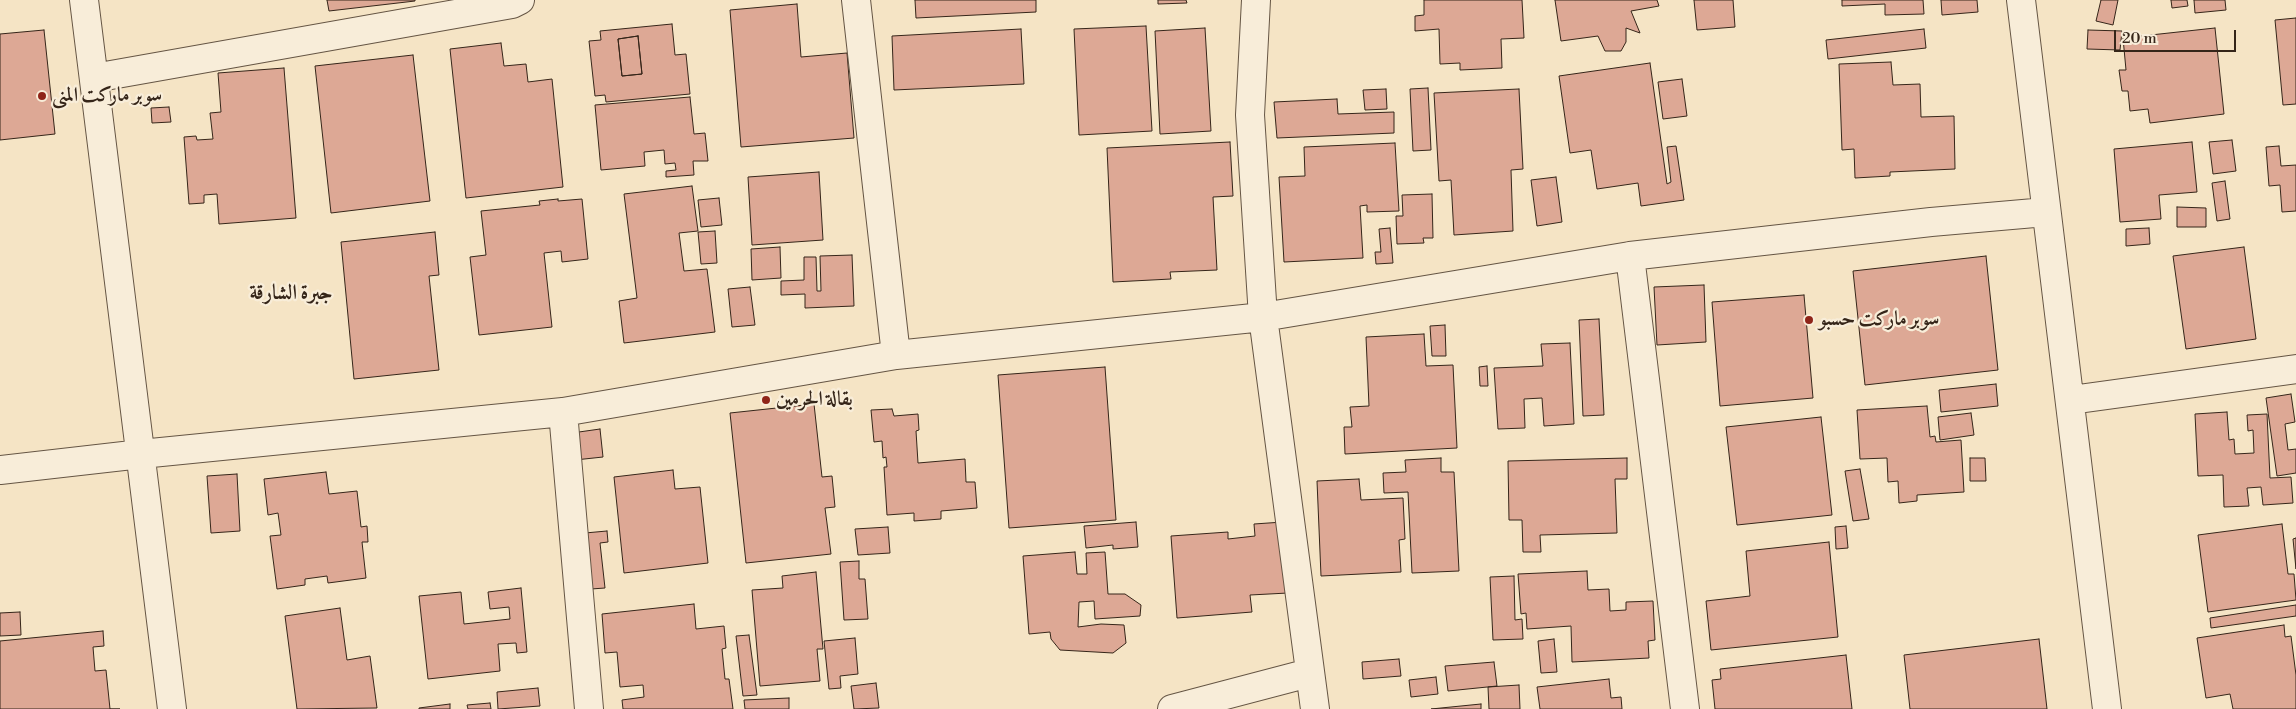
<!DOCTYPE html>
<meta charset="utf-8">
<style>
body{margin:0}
#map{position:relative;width:2296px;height:709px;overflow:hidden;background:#f5e4c5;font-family:"Libre Bodoni",serif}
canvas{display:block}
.scale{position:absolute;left:2114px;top:30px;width:122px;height:22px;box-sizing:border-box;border:2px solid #352519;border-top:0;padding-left:6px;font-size:15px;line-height:18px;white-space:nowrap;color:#352519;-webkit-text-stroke:4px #f8edd9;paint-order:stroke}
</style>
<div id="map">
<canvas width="2296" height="709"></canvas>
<div class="scale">20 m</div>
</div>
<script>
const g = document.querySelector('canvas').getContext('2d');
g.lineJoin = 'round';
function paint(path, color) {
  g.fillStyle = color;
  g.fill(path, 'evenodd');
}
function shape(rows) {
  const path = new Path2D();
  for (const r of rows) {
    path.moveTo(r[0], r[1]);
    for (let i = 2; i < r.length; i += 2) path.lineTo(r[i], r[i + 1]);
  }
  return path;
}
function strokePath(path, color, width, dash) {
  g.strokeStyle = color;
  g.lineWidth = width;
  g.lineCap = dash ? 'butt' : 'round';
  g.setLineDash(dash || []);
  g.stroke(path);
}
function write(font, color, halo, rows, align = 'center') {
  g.font = font + ' "Libre Bodoni",Amiri,serif';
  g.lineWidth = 4.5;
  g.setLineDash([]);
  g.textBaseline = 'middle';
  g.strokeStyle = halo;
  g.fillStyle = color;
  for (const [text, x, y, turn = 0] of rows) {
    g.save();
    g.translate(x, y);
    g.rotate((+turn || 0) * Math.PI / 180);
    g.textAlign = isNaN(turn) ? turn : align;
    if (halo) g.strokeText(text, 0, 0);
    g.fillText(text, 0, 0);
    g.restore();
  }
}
const building = shape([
 [327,0,415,0,415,1,329,11,327,0],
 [915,0,1036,0,1036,12,916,18,915,0],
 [1158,0,1186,0,1187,3,1158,4,1158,0],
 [1424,0,1522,0,1524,38,1501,39,1502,68,1460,70,1460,63,1440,64,1439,29,1415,31,1415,16,1424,15,1424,0],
 [1555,0,1657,0,1659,6,1631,11,1640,33,1626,28,1626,42,1621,51,1605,51,1598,36,1561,41,1555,0],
 [1694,0,1733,0,1735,27,1697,30,1694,0],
 [1842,0,1923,0,1924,14,1885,15,1885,4,1842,6,1842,0],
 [1941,0,1977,0,1978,12,1942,15,1941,0],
 [2101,0,2118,0,2113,25,2096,21,2101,0],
 [2171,0,2187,0,2188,6,2172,8,2171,0],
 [2194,0,2225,0,2226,10,2195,13,2194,0],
 [797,4,801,57,847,53,854,138,741,147,730,10,797,4],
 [2296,18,2296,104,2283,105,2275,20,2296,18],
 [672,24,675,55,686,54,690,94,606,102,605,95,595,96,589,41,601,40,600,31,672,24],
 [638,36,642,74,622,76,618,39,638,36],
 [1146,26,1152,131,1079,135,1074,29,1146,26],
 [1205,28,1211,131,1160,134,1155,31,1205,28],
 [2215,28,2224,114,2150,123,2148,109,2130,111,2128,91,2122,91,2119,70,2126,70,2123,38,2215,28],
 [1021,29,1024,84,894,90,892,36,1021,29],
 [1924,29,1926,48,1828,59,1826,40,1924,29],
 [44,30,55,134,0,140,0,34,44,30],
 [2088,30,2122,31,2120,50,2087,49,2088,30],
 [638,36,642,74,622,76,618,39,638,36],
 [501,43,504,66,526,64,528,82,552,79,563,187,466,198,450,49,501,43],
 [413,55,430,201,331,213,315,66,413,55],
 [1891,62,1893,85,1920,84,1921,117,1954,116,1955,169,1890,172,1890,176,1855,178,1854,149,1842,150,1839,64,1891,62],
 [1650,63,1667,184,1671,182,1667,147,1676,146,1684,200,1641,206,1638,183,1597,189,1591,150,1570,153,1559,76,1650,63],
 [284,68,296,218,219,224,217,194,204,195,204,203,189,204,184,137,196,136,197,140,213,139,210,113,221,112,218,73,284,68],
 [1682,79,1687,116,1663,119,1658,82,1682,79],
 [1428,88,1431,150,1413,151,1410,89,1428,88],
 [1386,89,1387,109,1365,110,1363,90,1386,89],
 [1519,89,1523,169,1511,170,1513,231,1454,235,1451,180,1439,181,1434,93,1519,89],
 [690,97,694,134,705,133,708,161,693,161,694,175,666,177,666,171,676,170,675,163,665,164,664,150,644,152,645,166,601,170,595,105,690,97],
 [1337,99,1338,114,1394,112,1394,133,1277,138,1274,102,1337,99],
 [169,107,171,122,152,123,151,108,169,107],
 [2232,140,2236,171,2213,174,2209,142,2232,140],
 [1230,142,1233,196,1213,197,1217,270,1170,272,1171,279,1113,282,1107,148,1230,142],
 [2192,142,2197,192,2159,195,2161,219,2120,222,2114,149,2192,142],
 [1395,143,1399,211,1367,212,1367,205,1360,206,1363,258,1284,262,1279,177,1305,176,1304,147,1395,143],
 [2279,146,2281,166,2296,165,2296,211,2282,212,2280,185,2269,186,2266,147,2279,146],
 [819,172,823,240,752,245,748,177,819,172],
 [1556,177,1562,222,1537,226,1531,180,1556,177],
 [2225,181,2230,219,2217,221,2212,183,2225,181],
 [692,186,698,231,679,233,684,271,707,269,715,332,624,343,619,301,637,298,624,194,692,186],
 [1432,194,1433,238,1423,238,1424,243,1397,244,1396,216,1403,216,1402,195,1432,194],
 [719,198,722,225,701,227,698,200,719,198],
 [558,199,558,201,582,199,588,259,562,262,561,251,544,253,552,327,479,335,470,257,486,255,481,211,540,205,539,201,558,199],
 [2177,207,2206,208,2206,227,2177,227,2177,207],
 [1390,228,1393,263,1376,264,1375,252,1381,252,1379,229,1390,228],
 [2149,228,2150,244,2126,246,2126,229,2149,228],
 [715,231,717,263,701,264,698,232,715,231],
 [435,232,439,275,429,276,439,370,354,379,341,242,435,232],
 [780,247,781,278,752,280,751,249,780,247],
 [2244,247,2256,339,2186,349,2173,256,2244,247],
 [852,255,854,306,805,308,805,294,781,295,781,281,804,280,804,257,816,257,817,291,821,291,820,256,852,255],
 [1986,256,1998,370,1865,385,1853,271,1986,256],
 [1704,285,1706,342,1657,345,1654,287,1704,285],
 [750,287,755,325,732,327,728,289,750,287],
 [1804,295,1813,398,1720,406,1712,302,1804,295],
 [1599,319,1604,415,1583,416,1579,320,1599,319],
 [1445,325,1446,356,1432,356,1430,326,1445,325],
 [1424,334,1426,366,1453,365,1457,448,1345,454,1344,427,1352,427,1350,407,1369,406,1366,337,1424,334],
 [1570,343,1574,424,1544,426,1542,398,1524,399,1525,428,1498,429,1494,368,1543,366,1541,344,1570,343],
 [1487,366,1488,386,1480,386,1479,367,1487,366],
 [1105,367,1116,520,1009,528,998,375,1105,367],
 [1996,384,1998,406,1941,412,1939,390,1996,384],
 [2291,394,2295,422,2285,424,2288,450,2296,449,2296,473,2277,476,2266,398,2291,394],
 [814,404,822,477,832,476,835,507,825,508,831,554,746,563,730,413,814,404],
 [1927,406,1930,437,1935,436,1936,442,1961,440,1964,492,1917,495,1917,501,1899,503,1898,481,1888,482,1887,458,1860,459,1857,410,1927,406],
 [892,409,894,416,918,414,919,430,916,431,918,463,965,459,966,482,975,482,977,508,941,511,941,519,914,521,914,513,887,515,884,467,887,467,886,457,883,458,882,441,874,442,871,410,892,409],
 [2227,412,2229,440,2234,439,2235,454,2254,453,2253,430,2248,431,2247,415,2267,414,2270,478,2291,477,2293,503,2263,505,2261,487,2247,488,2249,506,2224,507,2223,475,2198,476,2195,414,2227,412],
 [1971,413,1974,435,1940,440,1938,417,1971,413],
 [1821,417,1832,515,1737,525,1726,427,1821,417],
 [600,429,603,457,575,460,572,433,600,429],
 [1441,458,1441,472,1454,472,1459,571,1412,573,1408,492,1384,493,1383,473,1406,472,1405,460,1441,458],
 [1627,458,1627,479,1615,479,1617,533,1540,535,1541,552,1523,552,1522,520,1509,520,1508,461,1627,458],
 [1970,458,1985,458,1986,481,1970,481,1970,458],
 [1860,469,1869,519,1853,521,1845,471,1860,469],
 [673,470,675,489,700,487,708,563,624,573,614,477,673,470],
 [326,472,329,494,357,491,361,527,367,526,368,542,362,542,366,578,328,583,327,576,305,579,305,585,277,589,270,536,281,535,278,513,268,515,264,479,326,472],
 [237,474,240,531,211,533,207,476,237,474],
 [1359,479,1361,500,1403,498,1405,539,1399,540,1401,572,1321,576,1317,481,1359,479],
 [1136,522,1138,547,1113,549,1113,545,1086,548,1084,526,1136,522],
 [1283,522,1288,593,1250,595,1252,612,1177,618,1171,536,1228,532,1228,539,1255,536,1254,524,1283,522],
 [2282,524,2288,574,2294,574,2296,600,2208,612,2198,535,2282,524],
 [1846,526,1848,548,1836,549,1835,527,1846,526],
 [888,527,890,553,858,555,855,529,888,527],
 [607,531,608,542,600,543,605,588,591,589,585,533,607,531],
 [2296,538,2296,569,2293,539,2296,538],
 [1829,542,1838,637,1711,650,1706,601,1750,596,1746,551,1829,542],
 [1075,552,1077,574,1087,574,1086,553,1105,552,1108,594,1125,594,1141,605,1140,616,1095,619,1094,601,1079,602,1078,627,1101,624,1124,625,1126,643,1113,653,1060,650,1051,639,1050,632,1029,634,1023,556,1075,552],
 [859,561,859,579,865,579,868,619,844,620,840,562,859,561],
 [1587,571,1588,590,1609,589,1610,611,1626,610,1626,602,1653,601,1655,640,1648,641,1649,658,1572,662,1571,626,1527,629,1526,613,1521,614,1518,574,1587,571],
 [816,572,823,649,817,649,820,681,760,686,752,590,783,588,782,576,816,572],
 [1514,576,1515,620,1522,619,1523,639,1493,640,1490,577,1514,576],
 [521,588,527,652,517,653,516,643,498,644,500,671,428,679,419,596,461,592,464,624,510,619,509,607,490,609,488,592,521,588],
 [694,604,696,629,724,626,726,648,722,649,725,679,729,679,733,709,623,709,622,700,644,697,643,685,620,687,617,652,605,653,602,614,694,604],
 [2296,605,2296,616,2211,628,2210,618,2296,605],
 [340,608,347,660,370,656,377,708,297,709,285,616,340,608],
 [20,612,21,635,0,636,0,613,20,612],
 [2284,625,2285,637,2291,636,2296,675,2296,709,2233,709,2230,694,2206,698,2197,638,2284,625],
 [103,631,104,646,93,647,95,671,106,670,110,709,120,709,0,709,0,641,103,631],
 [749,635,757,695,743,696,736,636,749,635],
 [855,638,858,674,840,676,841,688,829,689,824,641,855,638],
 [1554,639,1557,672,1541,673,1538,641,1554,639],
 [2039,639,2047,709,1910,709,1904,655,2039,639],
 [1846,655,1852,709,1715,709,1712,680,1721,679,1720,669,1846,655],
 [1399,659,1401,676,1363,679,1362,662,1399,659],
 [1494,662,1497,686,1448,691,1445,666,1494,662],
 [1436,677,1438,694,1411,697,1409,680,1436,677],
 [1609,679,1611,698,1621,697,1622,709,1540,709,1537,687,1609,679],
 [876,683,879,708,854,709,851,686,876,683],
 [1519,685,1520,709,1489,709,1488,687,1519,685],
 [538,688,540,706,498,709,497,692,538,688],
 [789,698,789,709,745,709,744,700,789,698],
 [490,703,491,709,468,709,467,705,490,703],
 [450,704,450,709,419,709,419,708,450,704],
 [1481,704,1481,709,1431,709,1481,704]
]);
paint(building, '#dda895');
strokePath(building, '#352519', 1);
const minor = shape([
 [84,0,172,709],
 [856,0,896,355],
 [1256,0,1250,115,1263,317,1315,709],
 [2021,0,2107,709],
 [94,78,512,4,520,0],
 [1630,256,1685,709],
 [2071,400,2296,369],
 [563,412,589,709],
 [0,470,141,454,563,412,896,355,1263,317,1630,256,1931,222,2046,212],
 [1172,709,1309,673]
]);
strokePath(minor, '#655544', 30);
strokePath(minor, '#f8edd9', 28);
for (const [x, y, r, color] of [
 [42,96,5,"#8f2418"],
 [1809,320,5,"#8f2418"],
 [766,400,5,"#8f2418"]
]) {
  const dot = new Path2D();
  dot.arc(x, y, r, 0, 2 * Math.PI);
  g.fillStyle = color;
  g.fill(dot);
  strokePath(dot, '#f8edd9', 2);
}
write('bold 20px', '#352519', '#f8edd9', [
 ["سوبر ماركت المنى",52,96],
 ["سوبر ماركت حسبو",1819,320],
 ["بقالة الحرمين",776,400]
], 'left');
write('bold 21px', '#352519', '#f8edd9', [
 ["جبرة الشارقة",291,294]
]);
</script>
